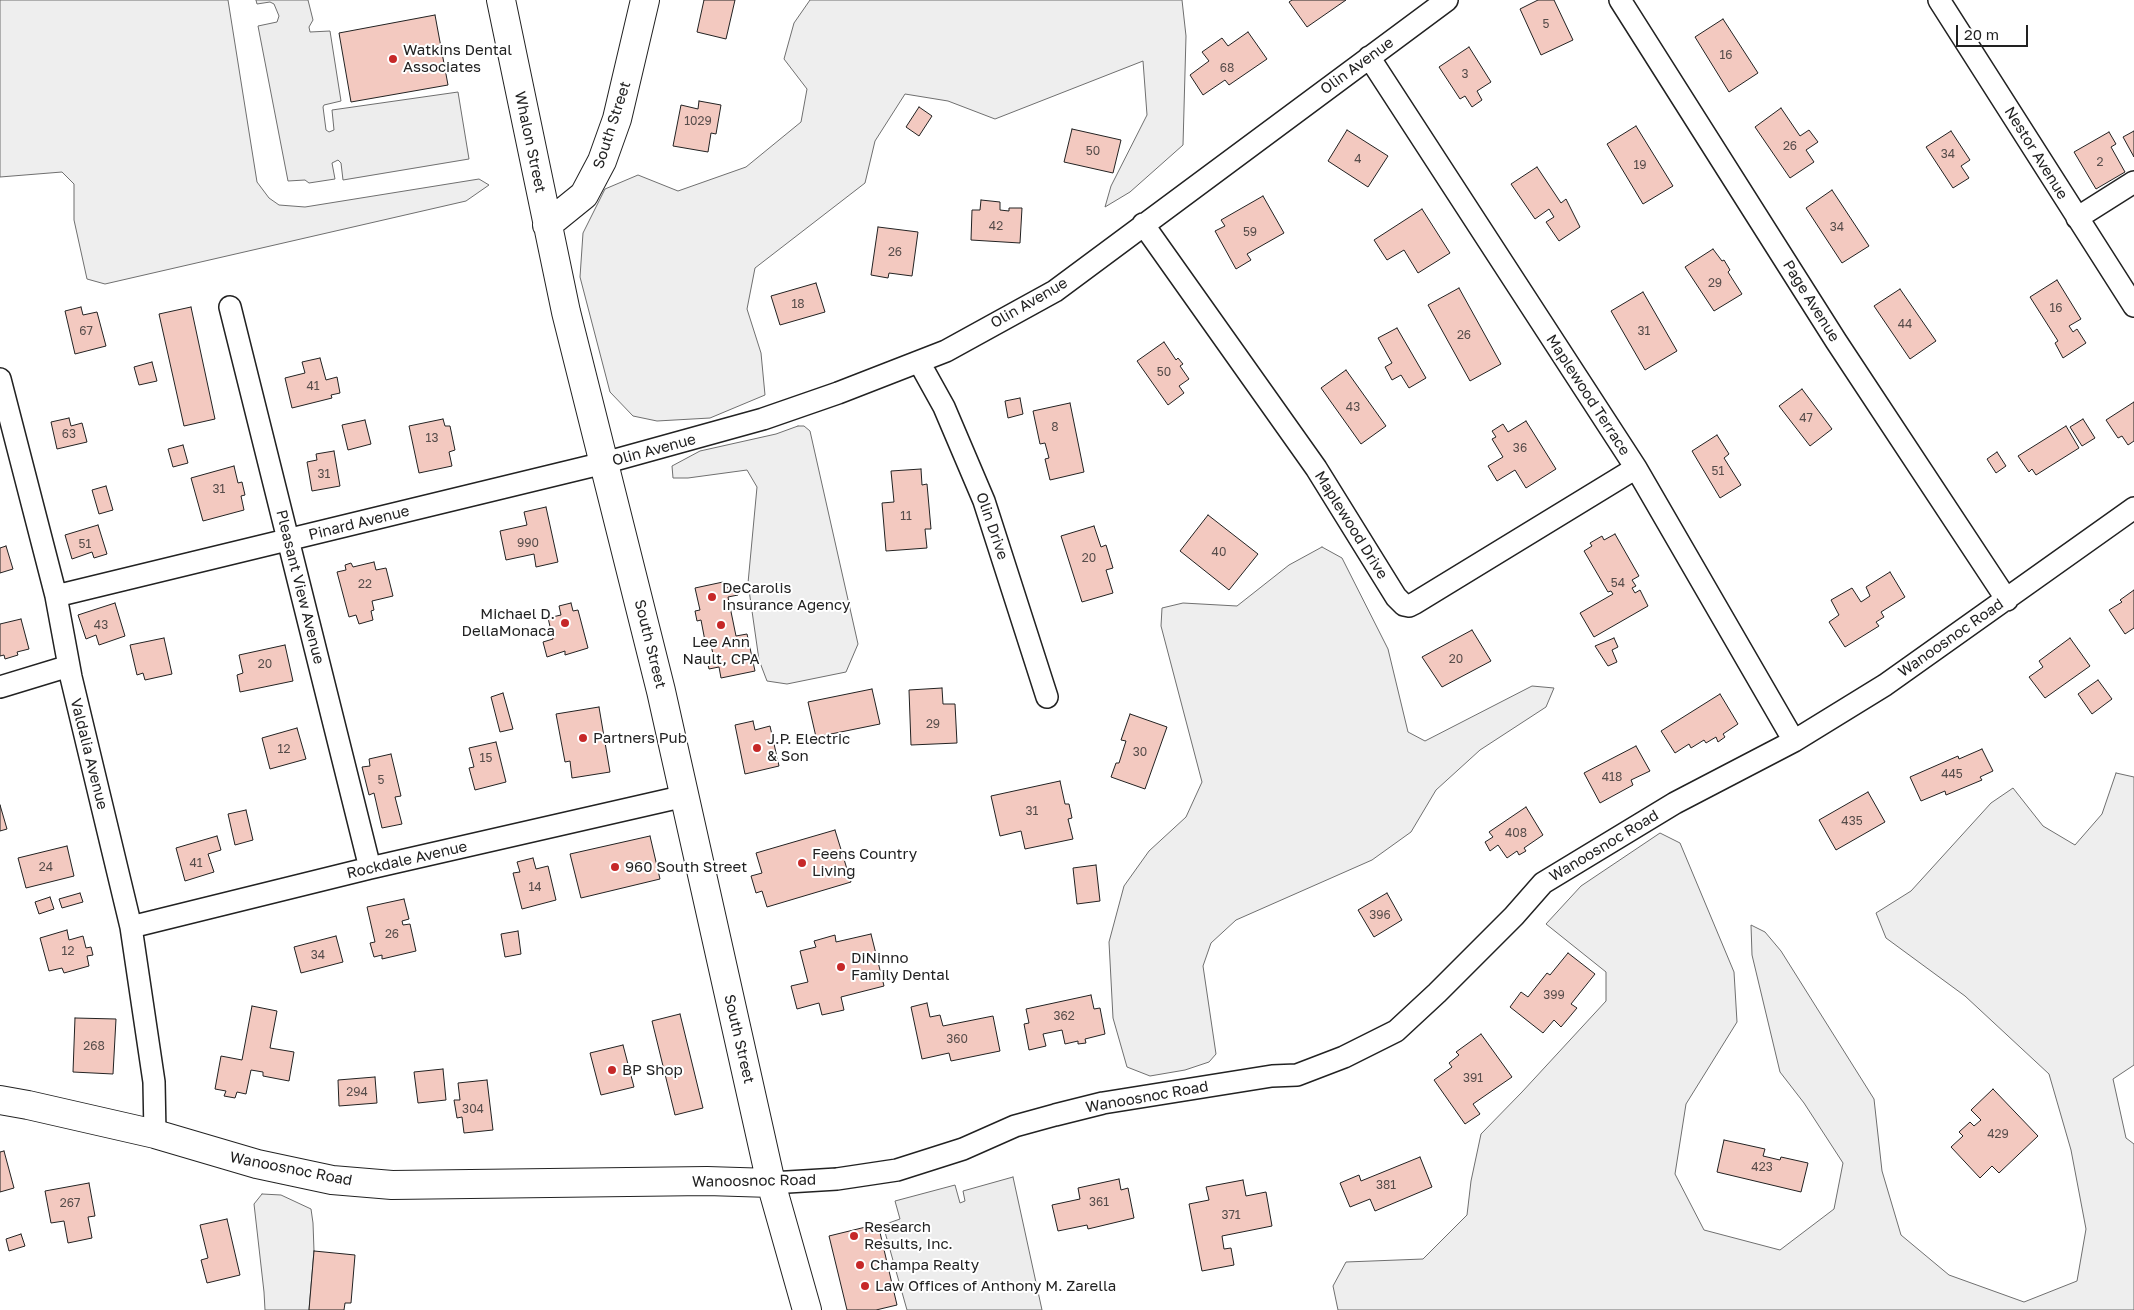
<!DOCTYPE html>
<style>
body{margin:0}
#map{position:relative;width:2134px;height:1310px;overflow:hidden;background:#fff;font-family:"Golos Text",sans-serif}
canvas{display:block}
.scale{position:absolute;left:1956px;top:25px;width:72px;height:22px;box-sizing:border-box;border:2px solid #222;border-top:0;padding-left:6px;font-size:15px;line-height:18px;white-space:nowrap;color:#222;-webkit-text-stroke:4px #fff;paint-order:stroke}
</style>
<div id="map">
<canvas width="2134" height="1310"></canvas>
<div class="scale">20 m</div>
</div>
<script>
const g = document.querySelector('canvas').getContext('2d');
g.lineJoin = 'round';
function paint(path, color) {
  g.fillStyle = color;
  g.fill(path, 'evenodd');
}
function shape(rows) {
  const path = new Path2D();
  for (const r of rows) {
    path.moveTo(r[0], r[1]);
    for (let i = 2; i < r.length; i += 2) path.lineTo(r[i], r[i + 1]);
  }
  return path;
}
function strokePath(path, color, width, dash) {
  g.strokeStyle = color;
  g.lineWidth = width;
  g.lineCap = dash ? 'butt' : 'round';
  g.setLineDash(dash || []);
  g.stroke(path);
}
function write(font, color, halo, rows, align = 'center') {
  g.font = font + ' "Golos Text",sans-serif';
  g.lineWidth = 4;
  g.setLineDash([]);
  g.textBaseline = 'middle';
  g.strokeStyle = halo;
  g.fillStyle = color;
  for (const [text, x, y, turn = 0] of rows) {
    g.save();
    g.translate(x, y);
    g.rotate((+turn || 0) * Math.PI / 180);
    g.textAlign = isNaN(turn) ? turn : align;
    if (halo) g.strokeText(text, 0, 0);
    g.fillText(text, 0, 0);
    g.restore();
  }
}
const green = shape([
 [0,0,228,0,257,182,269,198,279,205,305,207,479,179,489,185,466,201,105,284,87,279,74,220,74,184,62,172,0,177,0,0],
 [810,0,1182,0,1186,36,1183,145,1130,192,1105,207,1111,186,1147,115,1143,61,995,119,948,101,905,94,875,141,865,183,755,268,747,309,761,353,765,395,710,418,657,421,633,416,610,392,580,277,583,233,605,189,638,175,678,191,746,167,801,122,807,89,784,59,794,23,810,0],
 [798,426,804,426,810,431,858,644,846,672,787,684,767,681,759,660,748,583,757,487,747,470,688,478,673,478,672,466,700,451,776,434,798,426],
 [1322,547,1342,558,1388,649,1408,732,1425,741,1532,686,1554,688,1546,707,1480,750,1436,790,1411,832,1372,860,1236,920,1211,943,1203,966,1216,1054,1209,1062,1185,1070,1150,1076,1127,1067,1113,1018,1109,942,1124,886,1149,851,1186,817,1202,782,1161,626,1162,608,1183,603,1237,606,1289,565,1322,547],
 [2116,773,2134,777,2134,1065,2113,1079,2126,1138,2134,1144,2134,1310,1338,1310,1333,1286,1346,1262,1423,1259,1467,1215,1471,1181,1481,1134,1522,1092,1606,1001,1606,972,1546,924,1581,886,1660,833,1680,843,1734,972,1737,1022,1686,1104,1675,1174,1704,1230,1780,1250,1834,1209,1843,1163,1804,1103,1780,1072,1752,955,1751,925,1765,932,1781,951,1874,1099,1882,1171,1901,1235,1949,1275,2024,1302,2077,1281,2086,1229,2071,1150,2049,1074,1965,996,1886,938,1876,913,1911,891,1991,803,2013,788,2043,826,2075,845,2102,814,2116,773],
 [262,1194,281,1195,311,1209,313,1223,314,1251,309,1310,265,1310,264,1292,254,1204,262,1194]
]);
paint(green, '#eee');
strokePath(green, '#6f6f6f', 1);
const parking = shape([
 [256,0,308,0,313,20,309,27,310,32,330,31,341,101,324,105,323,107,326,130,329,132,334,130,332,110,458,92,469,159,343,180,341,163,338,160,332,163,335,179,309,183,305,180,288,181,258,26,277,22,279,16,274,4,270,2,257,4,256,0],
 [1013,1177,1042,1310,907,1310,883,1225,900,1219,895,1201,955,1185,960,1203,965,1201,963,1191,1013,1177]
]);
paint(parking, '#ededed');
strokePath(parking, '#6f6f6f', 1);
const building = shape([
 [704,0,735,0,726,39,697,32,704,0],
 [1292,0,1346,0,1307,27,1289,2,1292,0],
 [1538,0,1554,0,1573,40,1541,55,1520,9,1538,0],
 [435,15,448,85,351,102,339,33,435,15],
 [1723,19,1758,73,1729,92,1695,37,1723,19],
 [1248,32,1267,59,1229,85,1225,80,1203,95,1190,75,1209,61,1202,52,1222,38,1228,46,1248,32],
 [1469,47,1491,82,1477,91,1482,100,1472,107,1465,96,1460,99,1439,67,1469,47],
 [699,101,721,105,716,134,711,133,708,152,673,146,681,105,698,109,699,101],
 [919,107,932,116,919,136,906,127,919,107],
 [1781,108,1800,136,1809,130,1818,142,1806,150,1814,162,1790,178,1755,127,1781,108],
 [1636,126,1673,186,1643,204,1607,144,1636,126],
 [1072,129,1121,140,1113,173,1064,162,1072,129],
 [1347,130,1388,156,1368,187,1328,161,1347,130],
 [1951,131,1970,160,1961,166,1969,178,1953,188,1926,147,1951,131],
 [2134,131,2134,157,2123,137,2134,131],
 [2109,132,2116,144,2111,147,2125,172,2096,189,2074,152,2109,132],
 [1537,167,1561,203,1566,199,1580,227,1559,241,1546,222,1554,217,1549,209,1535,219,1511,184,1537,167],
 [1832,190,1869,246,1842,263,1806,208,1832,190],
 [1263,196,1284,233,1247,254,1251,260,1236,269,1215,231,1225,226,1221,220,1263,196],
 [981,200,1000,202,1000,210,1009,211,1009,208,1022,208,1020,243,971,240,972,210,980,210,981,200],
 [1422,209,1450,253,1418,273,1404,250,1387,260,1374,240,1422,209],
 [878,227,918,232,912,276,889,273,888,278,871,275,878,227],
 [1713,249,1722,261,1724,260,1730,270,1728,272,1742,294,1714,311,1685,267,1713,249],
 [2057,280,2081,319,2069,326,2073,332,2077,329,2086,343,2063,358,2055,343,2058,341,2030,297,2057,280],
 [816,283,825,312,780,325,771,296,816,283],
 [1459,288,1501,364,1470,381,1428,305,1459,288],
 [1900,289,1936,341,1910,359,1874,306,1900,289],
 [1643,292,1677,351,1645,370,1611,311,1643,292],
 [81,307,83,315,97,312,106,346,75,354,65,311,81,307],
 [191,307,215,419,184,426,159,314,191,307],
 [1397,328,1426,378,1409,388,1401,375,1392,380,1385,367,1392,363,1378,338,1397,328],
 [1164,342,1176,360,1178,358,1183,364,1180,366,1189,379,1179,386,1184,393,1168,405,1137,361,1164,342],
 [320,358,326,380,337,377,340,393,331,395,332,398,292,408,285,378,305,373,302,362,320,358],
 [152,362,157,381,139,385,134,367,152,362],
 [1346,370,1386,426,1361,444,1321,388,1346,370],
 [1802,389,1832,429,1810,446,1779,406,1802,389],
 [1020,398,1023,414,1008,418,1005,401,1020,398],
 [2134,402,2134,441,2128,445,2122,436,2118,438,2106,420,2134,402],
 [1070,403,1084,472,1050,480,1045,459,1049,458,1045,443,1040,444,1033,411,1070,403],
 [69,418,71,426,82,423,87,442,57,449,51,422,69,418],
 [443,419,445,426,450,426,455,450,449,452,452,466,419,473,409,426,443,419],
 [2083,419,2095,438,2082,446,2070,427,2083,419],
 [365,420,371,444,348,450,342,425,365,420],
 [1526,421,1556,469,1526,488,1515,470,1497,481,1488,466,1503,457,1492,439,1496,437,1492,431,1503,424,1508,432,1526,421],
 [2066,426,2079,448,2036,475,2032,469,2029,472,2018,456,2066,426],
 [1717,435,1729,454,1724,458,1741,485,1720,498,1692,451,1717,435],
 [183,445,188,463,173,467,168,449,183,445],
 [334,451,340,486,312,491,307,462,317,460,316,454,334,451],
 [1997,452,2006,466,1996,473,1987,459,1997,452],
 [234,466,238,483,242,482,245,495,241,496,244,510,203,521,191,478,234,466],
 [921,469,922,485,927,484,931,529,925,529,927,548,886,551,882,503,894,502,891,471,921,469],
 [106,486,113,510,99,514,92,490,106,486],
 [546,507,558,562,536,567,534,554,506,560,500,531,527,525,524,512,546,507],
 [1208,515,1258,554,1229,590,1180,551,1208,515],
 [98,525,107,554,94,558,92,552,72,559,65,535,98,525],
 [1094,526,1101,547,1106,545,1113,568,1106,570,1113,593,1082,602,1061,536,1094,526],
 [1615,534,1639,576,1632,580,1636,586,1632,588,1635,593,1640,590,1648,606,1594,637,1580,613,1613,594,1611,591,1608,592,1584,551,1592,546,1590,543,1602,536,1604,540,1615,534],
 [6,546,13,569,0,573,0,548,6,546],
 [374,562,376,570,386,568,393,596,372,601,374,610,371,611,373,620,359,624,356,615,349,617,337,572,346,570,345,565,351,563,353,567,374,562],
 [1890,572,1905,597,1881,612,1884,617,1876,622,1879,626,1845,647,1829,622,1839,615,1831,600,1852,588,1861,602,1870,596,1866,587,1890,572],
 [723,582,724,588,736,585,738,595,728,597,736,636,747,634,755,671,721,678,719,667,709,669,707,660,714,659,710,640,705,641,701,620,697,621,695,611,700,610,695,588,723,582],
 [2134,590,2134,628,2125,634,2109,610,2122,602,2120,600,2134,590],
 [115,603,125,636,99,645,96,635,86,639,78,615,115,603],
 [571,603,573,611,578,610,588,648,565,655,565,651,547,657,543,642,553,639,548,618,561,615,559,606,571,603],
 [21,619,29,649,17,652,18,655,5,659,4,655,0,656,0,624,21,619],
 [1472,630,1491,661,1442,687,1422,657,1472,630],
 [164,638,172,674,145,680,143,673,137,675,130,645,164,638],
 [1614,638,1618,647,1612,650,1617,662,1608,666,1595,646,1614,638],
 [2070,638,2090,666,2045,698,2029,677,2043,667,2039,661,2070,638],
 [285,645,293,681,240,692,237,675,243,673,239,655,285,645],
 [2098,680,2112,699,2092,714,2078,694,2098,680],
 [942,688,943,704,955,704,957,743,911,745,909,690,942,688],
 [872,689,880,724,816,737,808,702,872,689],
 [503,693,513,729,500,732,491,697,503,693],
 [1720,694,1738,724,1723,734,1725,737,1718,742,1716,737,1706,743,1704,740,1691,748,1689,744,1675,753,1661,731,1720,694],
 [599,707,610,772,572,778,570,761,565,762,556,714,599,707],
 [1130,714,1167,727,1145,789,1111,777,1116,763,1119,763,1126,741,1121,740,1130,714],
 [753,721,755,730,770,726,779,766,745,774,735,725,753,721],
 [297,728,306,759,270,769,262,738,297,728],
 [496,742,506,782,475,790,469,768,474,767,469,748,496,742],
 [1636,746,1650,771,1631,780,1633,785,1600,803,1584,773,1636,746],
 [1982,749,1993,771,1980,777,1982,780,1946,795,1945,791,1921,801,1910,777,1958,756,1959,759,1982,749],
 [391,754,401,796,395,797,402,824,382,828,374,793,369,795,362,767,370,766,369,759,391,754],
 [1060,781,1065,804,1069,804,1072,818,1068,819,1073,839,1025,849,1021,831,1000,836,991,796,1060,781],
 [1868,792,1885,822,1836,850,1819,820,1868,792],
 [0,805,7,829,0,831,0,805],
 [1526,807,1543,835,1524,848,1526,851,1519,855,1517,851,1507,858,1498,845,1490,851,1485,842,1493,837,1489,832,1526,807],
 [246,810,253,840,235,845,228,814,246,810],
 [835,830,851,882,767,907,762,891,756,893,751,876,762,873,756,853,835,830],
 [217,836,221,850,208,854,214,872,185,881,176,848,217,836],
 [650,836,660,879,581,898,570,854,650,836],
 [67,846,74,876,26,888,18,858,67,846],
 [533,858,536,869,548,866,556,900,522,909,513,873,520,872,517,862,533,858],
 [1096,865,1100,901,1077,904,1073,868,1096,865],
 [80,893,83,902,62,908,59,899,80,893],
 [1387,893,1402,920,1374,937,1358,910,1387,893],
 [50,897,54,909,39,914,35,902,50,897],
 [404,899,409,919,402,921,403,925,410,924,416,951,382,959,382,955,374,957,370,943,375,942,367,907,404,899],
 [67,930,69,940,83,936,86,948,91,947,93,955,87,956,89,966,64,973,62,968,49,971,40,938,67,930],
 [518,931,521,954,505,957,501,934,518,931],
 [871,934,884,986,841,997,844,1010,822,1015,819,1003,797,1009,791,986,808,982,800,951,816,947,814,941,835,935,836,942,871,934],
 [336,936,343,962,301,973,294,947,336,936],
 [1568,953,1595,974,1571,1004,1577,1008,1561,1027,1554,1020,1543,1033,1510,1007,1521,992,1528,997,1547,973,1550,975,1568,953],
 [1091,995,1094,1009,1100,1008,1105,1034,1085,1039,1086,1043,1078,1044,1078,1041,1065,1044,1062,1030,1043,1034,1046,1046,1029,1050,1024,1024,1029,1023,1026,1009,1091,995],
 [927,1003,930,1017,940,1015,943,1026,993,1016,1000,1051,951,1061,949,1053,922,1059,911,1007,927,1003],
 [252,1006,277,1011,270,1048,294,1052,289,1081,263,1076,263,1072,251,1070,246,1094,237,1092,235,1098,224,1096,226,1091,215,1089,221,1056,242,1060,252,1006],
 [680,1014,703,1108,675,1115,652,1021,680,1014],
 [75,1018,116,1019,113,1074,73,1072,75,1018],
 [1481,1034,1512,1077,1473,1104,1480,1114,1465,1124,1434,1080,1452,1067,1449,1063,1459,1055,1456,1052,1481,1034],
 [623,1045,634,1087,601,1095,590,1053,623,1045],
 [443,1069,446,1100,418,1103,414,1072,443,1069],
 [375,1077,377,1103,339,1106,338,1080,375,1077],
 [487,1080,493,1130,464,1133,462,1117,457,1118,454,1100,460,1100,458,1083,487,1080],
 [1993,1089,2038,1136,1999,1173,1992,1166,1980,1178,1951,1147,1963,1136,1959,1132,1970,1122,1974,1126,1981,1120,1971,1110,1993,1089],
 [1724,1140,1765,1149,1763,1156,1780,1160,1781,1157,1808,1163,1801,1192,1717,1172,1724,1140],
 [4,1151,14,1188,0,1192,0,1152,4,1151],
 [1420,1157,1432,1187,1375,1211,1370,1199,1350,1207,1340,1183,1359,1175,1361,1181,1420,1157],
 [1119,1179,1121,1190,1128,1188,1134,1218,1088,1229,1087,1225,1058,1231,1052,1205,1080,1199,1078,1188,1119,1179],
 [1243,1180,1246,1196,1266,1192,1272,1226,1222,1236,1224,1249,1231,1248,1234,1265,1202,1271,1189,1204,1209,1200,1206,1187,1243,1180],
 [89,1183,95,1216,88,1217,92,1238,68,1243,64,1221,51,1223,45,1191,89,1183],
 [227,1219,240,1275,207,1283,201,1260,208,1258,200,1225,227,1219],
 [878,1224,897,1305,876,1310,847,1310,829,1236,878,1224],
 [21,1234,25,1246,9,1251,6,1239,21,1234],
 [314,1251,355,1255,351,1303,345,1303,344,1310,309,1310,314,1251]
]);
paint(building, '#f3c9c0');
strokePath(building, '#222', 1);
const street = shape([
 [1620,0,1836,341,2007,600],
 [1939,0,2134,306],
 [1369,57,1636,468,1794,741],
 [2077,218,2134,182],
 [1143,224,1316,468,1396,597,1404,605,1409,606,1415,603,1636,468],
 [230,307,370,868],
 [919,362,944,407,984,501,1047,697],
 [0,379,56,596,71,677,131,927,154,1082,155,1134],
 [56,596,604,463,763,419,838,393,946,351,1055,291,1447,0],
 [0,687,69,666],
 [131,927,370,868,685,796],
 [771,1183,837,1179,897,1170,963,1149,1015,1126,1055,1115,1103,1103,1272,1076,1297,1075,1344,1057,1396,1031,1437,993,1514,916,1543,883,1675,803,1794,741,1885,685,2134,508]
]);
const secondary = shape([
 [501,0,566,312,661,691,771,1183,807,1310],
 [547,225,584,195,602,161,617,119,645,0],
 [0,1100,28,1105,155,1134,257,1164,332,1180,392,1185,707,1181,771,1183]
]);
strokePath(street, '#222', 24);
strokePath(secondary, '#222', 30);
strokePath(street, '#fff', 21);
strokePath(secondary, '#fff', 28);
for (const [x, y, r, color] of [
 [393,59,5,"#c62828"],
 [712,597,5,"#c62828"],
 [565,623,5,"#c62828"],
 [721,625,5,"#c62828"],
 [583,738,5,"#c62828"],
 [757,748,5,"#c62828"],
 [802,863,5,"#c62828"],
 [615,867,5,"#c62828"],
 [841,967,5,"#c62828"],
 [612,1070,5,"#c62828"],
 [854,1236,5,"#c62828"],
 [860,1265,5,"#c62828"],
 [865,1286,5,"#c62828"]
]) {
  const dot = new Path2D();
  dot.arc(x, y, r, 0, 2 * Math.PI);
  g.fillStyle = color;
  g.fill(dot);
  strokePath(dot, '#fff', 2);
}
write('12px', '#564c4a', null, [
 ["5",1546,24],
 ["16",1726,55],
 ["68",1227,68],
 ["3",1465,74],
 ["1029",698,121],
 ["26",1790,146],
 ["50",1093,151],
 ["34",1948,154],
 ["4",1358,159],
 ["2",2100,162],
 ["19",1640,165],
 ["42",996,226],
 ["34",1837,227],
 ["59",1250,232],
 ["26",895,252],
 ["29",1715,283],
 ["18",798,304],
 ["16",2056,308],
 ["44",1905,324],
 ["67",86,331],
 ["31",1644,331],
 ["26",1464,335],
 ["50",1164,372],
 ["41",313,386],
 ["43",1353,407],
 ["47",1806,418],
 ["8",1055,427],
 ["63",69,434],
 ["13",432,438],
 ["36",1520,448],
 ["51",1718,471],
 ["31",324,474],
 ["31",219,489],
 ["11",906,516],
 ["990",528,543],
 ["51",85,544],
 ["40",1219,552],
 ["20",1089,558],
 ["54",1618,583],
 ["22",365,584],
 ["43",101,625],
 ["20",1456,659],
 ["20",265,664],
 ["29",933,724],
 ["12",284,749],
 ["30",1140,752],
 ["15",486,758],
 ["445",1952,774],
 ["418",1612,777],
 ["5",381,780],
 ["31",1032,811],
 ["435",1852,821],
 ["408",1516,833],
 ["41",196,863],
 ["24",46,867],
 ["14",535,887],
 ["396",1380,915],
 ["26",392,934],
 ["12",68,951],
 ["34",318,955],
 ["399",1554,995],
 ["362",1064,1016],
 ["360",957,1039],
 ["268",94,1046],
 ["391",1473,1078],
 ["294",357,1092],
 ["304",473,1109],
 ["429",1998,1134],
 ["423",1762,1167],
 ["381",1386,1185],
 ["361",1099,1202],
 ["267",70,1203],
 ["371",1231,1215]
]);
write('15px', '#222', '#fff', [
 ["Watkins Dental",403,50],
 ["Associates",403,67],
 ["DeCarolis",722,588],
 ["Insurance Agency",722,605],
 ["Michael D.",555,614,"right"],
 ["DellaMonaca",555,631,"right"],
 ["Lee Ann",721,642,"center"],
 ["Nault, CPA",721,659,"center"],
 ["Partners Pub",593,738],
 ["J.P. Electric",767,739],
 ["& Son",767,756],
 ["Feens Country",812,854],
 ["Living",812,871],
 ["960 South Street",625,867],
 ["DiNinno",851,958],
 ["Family Dental",851,975],
 ["BP Shop",622,1070],
 ["Research",864,1227],
 ["Results, Inc.",864,1244],
 ["Champa Realty",870,1265],
 ["Law Offices of Anthony M. Zarella",875,1286]
], 'left');
write('15px', '#222', '#fff', [
 ["Olin Avenue",1357,66,-36],
 ["South Street",612,125,-72],
 ["Whalon Street",530,142,78],
 ["Nestor Avenue",2036,153,58],
 ["Page Avenue",1811,301,58],
 ["Olin Avenue",1029,303,-30],
 ["Maplewood Terrace",1588,395,57],
 ["Olin Avenue",654,450,-15],
 ["Pinard Avenue",359,523,-14],
 ["Maplewood Drive",1351,525,58],
 ["Olin Drive",992,526,71],
 ["Pleasant View Avenue",300,587,76],
 ["Wanoosnoc Road",1951,638,-35],
 ["South Street",650,644,76],
 ["Valdalia Avenue",89,754,76],
 ["Wanoosnoc Road",1604,846,-31],
 ["Rockdale Avenue",407,860,-13],
 ["South Street",739,1039,77],
 ["Wanoosnoc Road",1147,1097,-10],
 ["Wanoosnoc Road",291,1169,11],
 ["Wanoosnoc Road",754,1181,-1]
]);
</script>
